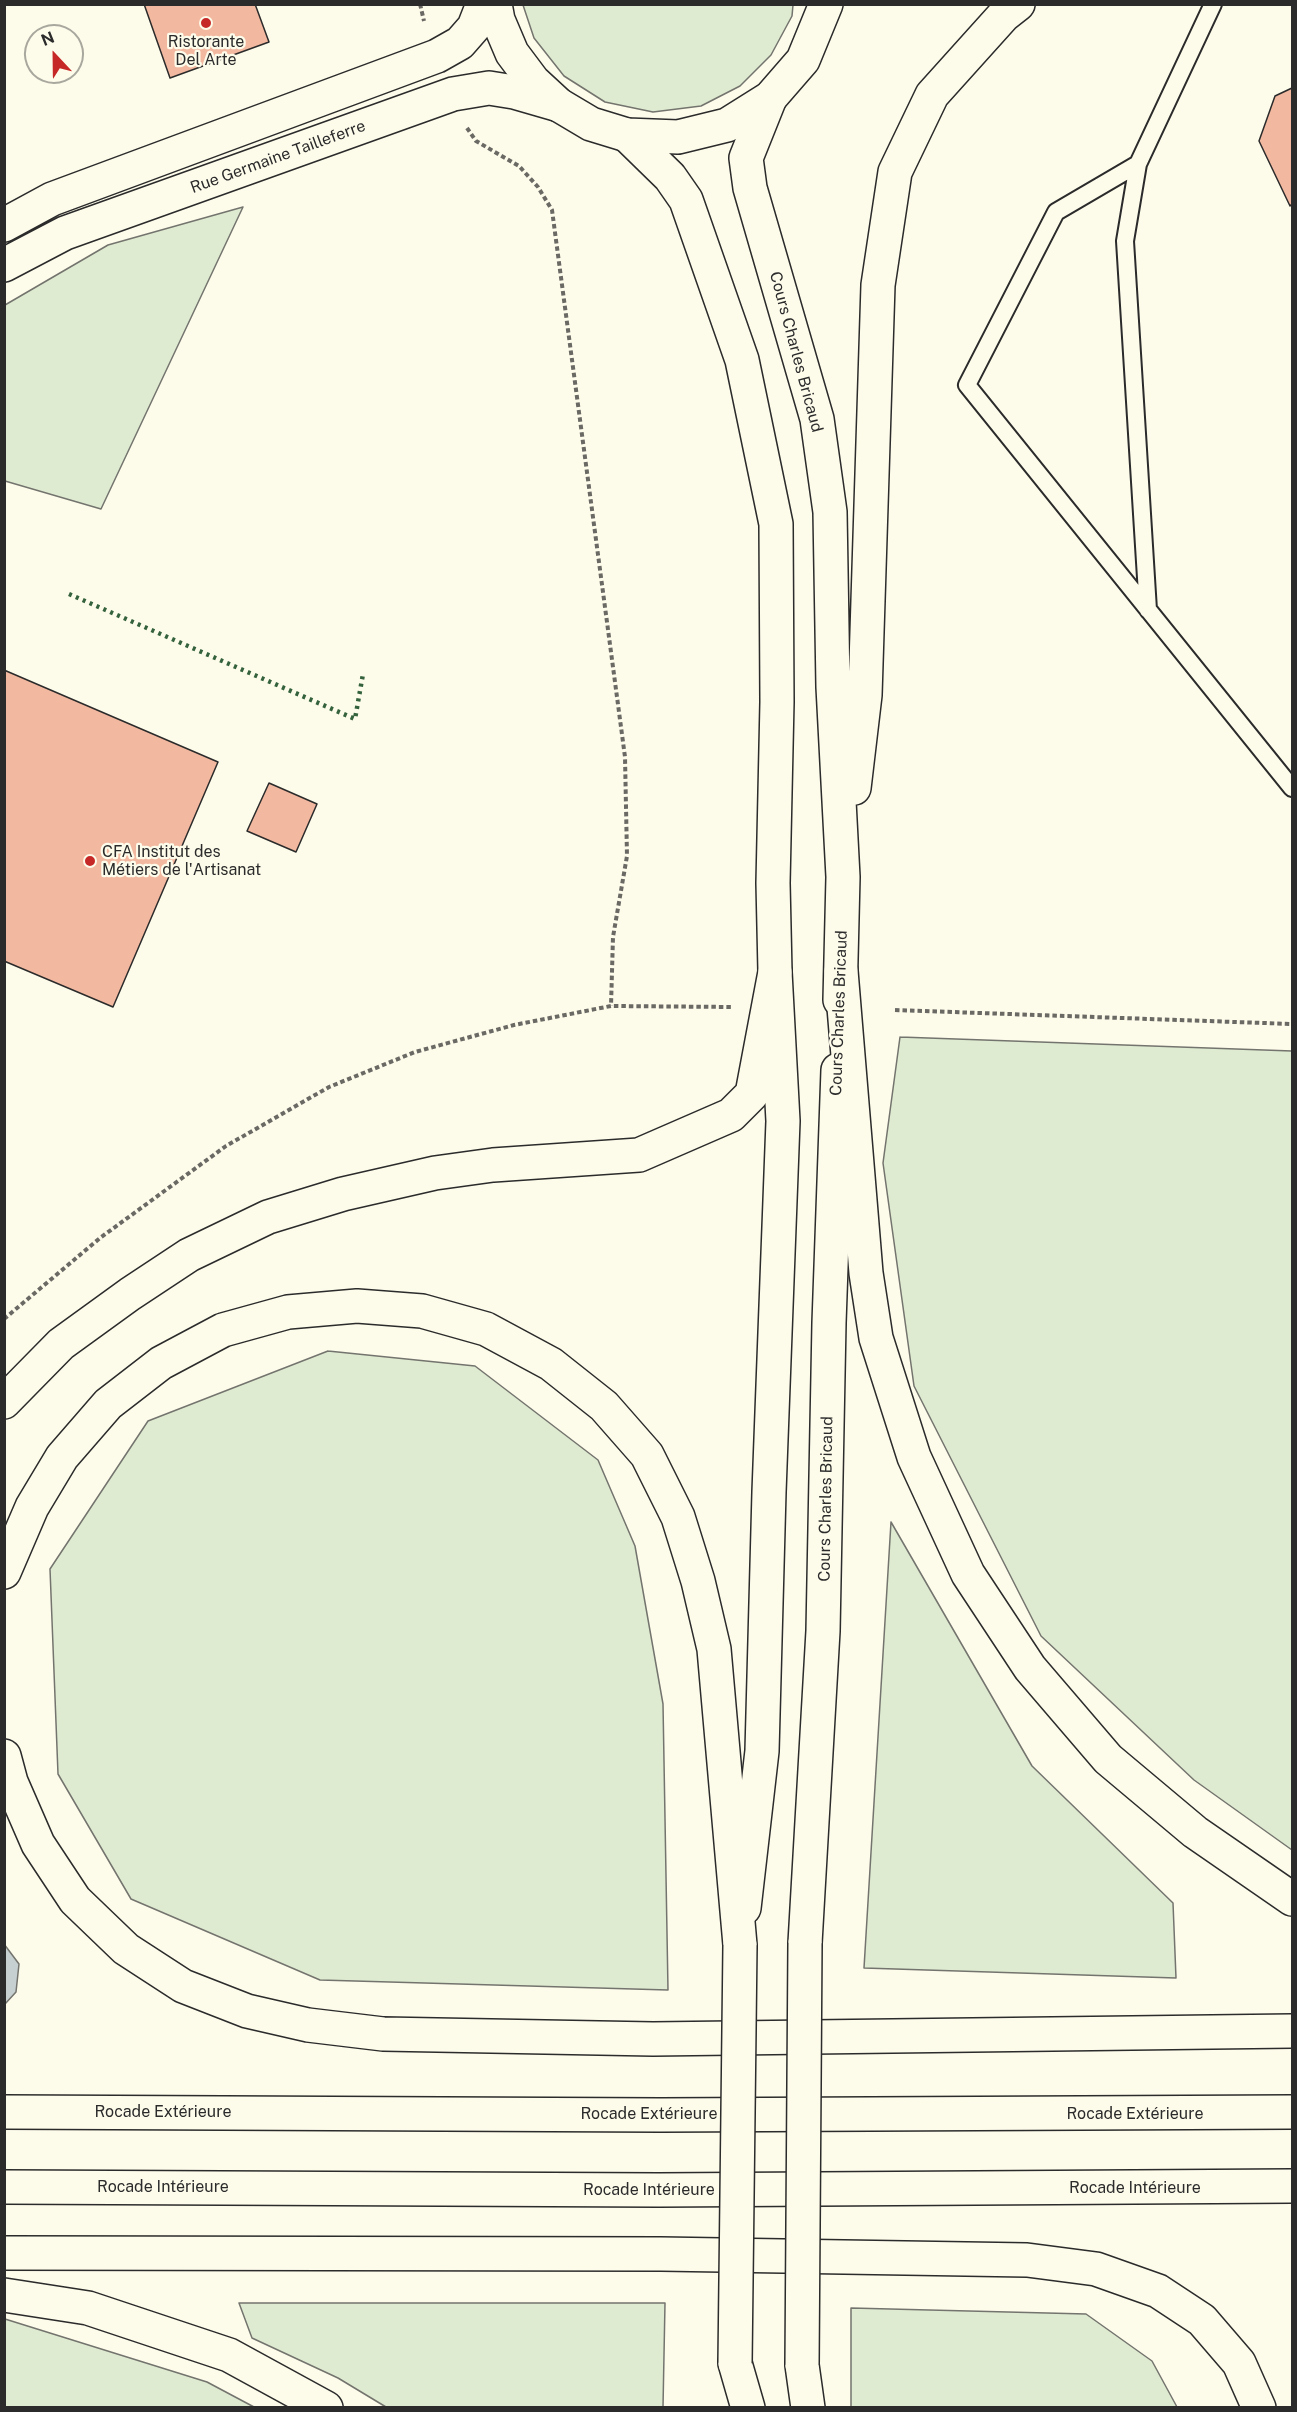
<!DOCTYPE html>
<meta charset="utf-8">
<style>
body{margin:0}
#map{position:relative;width:1297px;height:2412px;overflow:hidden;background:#fdfbea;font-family:"Public Sans",sans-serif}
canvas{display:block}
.frame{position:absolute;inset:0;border:6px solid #2b2b2b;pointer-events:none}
.north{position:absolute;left:24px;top:24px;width:60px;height:60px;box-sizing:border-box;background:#fdfbea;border:2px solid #a9a89e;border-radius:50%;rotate:338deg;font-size:16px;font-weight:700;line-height:24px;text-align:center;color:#2b2b2b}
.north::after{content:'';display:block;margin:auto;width:21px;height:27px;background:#c62828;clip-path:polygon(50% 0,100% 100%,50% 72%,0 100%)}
</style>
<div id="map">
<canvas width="1297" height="2412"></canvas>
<div class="frame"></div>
<div class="north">N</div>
</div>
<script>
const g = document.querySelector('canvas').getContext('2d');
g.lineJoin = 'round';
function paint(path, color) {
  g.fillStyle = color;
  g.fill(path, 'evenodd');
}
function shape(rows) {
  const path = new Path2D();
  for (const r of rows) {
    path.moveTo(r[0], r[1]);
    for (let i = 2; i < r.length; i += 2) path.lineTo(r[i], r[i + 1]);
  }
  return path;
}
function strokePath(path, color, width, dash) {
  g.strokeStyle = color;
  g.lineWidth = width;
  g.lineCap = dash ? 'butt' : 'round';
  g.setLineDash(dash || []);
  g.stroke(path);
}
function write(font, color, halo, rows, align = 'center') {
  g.font = font + ' "Public Sans",sans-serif';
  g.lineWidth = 4.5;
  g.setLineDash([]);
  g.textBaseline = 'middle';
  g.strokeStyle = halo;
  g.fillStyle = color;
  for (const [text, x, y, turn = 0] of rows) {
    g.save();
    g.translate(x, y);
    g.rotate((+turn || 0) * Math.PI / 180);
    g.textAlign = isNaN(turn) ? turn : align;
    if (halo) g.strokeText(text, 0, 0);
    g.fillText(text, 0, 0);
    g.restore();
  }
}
const green = shape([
 [523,5,523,4,793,5,792,16,771,55,740,86,701,106,653,112,605,102,564,76,534,38,523,5],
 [243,207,101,509,5,481,5,305,108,245,243,207],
 [900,1037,1292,1051,1292,1850,1194,1780,1041,1636,914,1386,883,1163,900,1037],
 [328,1351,475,1366,598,1460,635,1546,663,1704,668,1990,320,1980,131,1899,58,1774,50,1569,148,1421,328,1351],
 [891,1522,1032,1766,1173,1903,1176,1978,864,1968,891,1522],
 [239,2303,665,2303,663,2407,386,2407,338,2378,252,2338,239,2303],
 [851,2308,1086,2314,1152,2361,1177,2407,851,2407,851,2308],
 [5,2319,207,2382,254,2407,5,2407,5,2319]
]);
paint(green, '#deebd1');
strokePath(green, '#74746e', 1.5);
const water = shape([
 [4,1944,19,1964,16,1992,5,2004,4,1944]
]);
paint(water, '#c7d0d0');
strokePath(water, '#74746e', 1.5);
const building = shape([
 [144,4,255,4,269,42,170,78,144,4],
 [1292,88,1292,204,1290,206,1259,141,1275,96,1292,88],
 [4,670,218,762,113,1007,4,961,4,670],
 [269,783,317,804,296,852,247,831,269,783]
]);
paint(building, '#f2b8a0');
strokePath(building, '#2b2b2b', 1.5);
const service = shape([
 [1138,164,1056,212,967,385,1292,788],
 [1148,610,1125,241,1138,164,1213,4]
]);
const minor = shape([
 [4,225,52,199,437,56,460,43,474,27,483,4],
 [4,265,65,233,453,94,489,88,514,92,559,105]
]);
const secondary = shape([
 [495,4,498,20,512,53,533,81,559,105,591,124,627,135,678,137,727,125,770,98,803,60,826,4]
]);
const trunk = shape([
 [770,98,746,158,750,188,817,419,830,512,833,687,843,877,840,1000],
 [627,135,670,177,686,200,742,360,776,524,777,702,773,883,775,972,783,1121,769,1492,762,1751,744,1908],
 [854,788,865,695,878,285,895,172,932,95,1004,15,1018,4],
 [805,1943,823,1631,829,1323,838,1070]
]);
const motorway = shape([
 [841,971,866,1273,876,1338,914,1457,968,1574,1030,1668,1108,1759,1195,1832,1292,1899],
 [4,1402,61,1344,130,1294,189,1255,268,1217,343,1194,435,1173,493,1165,639,1155,731,1115,752,1094,775,972],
 [4,1572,32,1507,62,1457,108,1404,161,1363,223,1330,288,1312,357,1306,422,1311,486,1329,551,1364,604,1406,647,1455,678,1517,698,1581,714,1649,740,1945],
 [4,1756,11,1782,38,1844,75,1900,126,1949,183,1986,247,2011,308,2025,383,2034,653,2039,1292,2031],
 [4,2112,661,2115,1292,2112],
 [4,2187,659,2190,1292,2186],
 [4,2253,661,2254,1027,2260,1096,2269,1158,2291,1202,2320,1239,2363,1259,2408],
 [4,2295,88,2308,229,2355,326,2408],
 [735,2363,748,2408],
 [802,2365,808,2408]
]);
strokePath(service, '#2b2b2b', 20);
strokePath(minor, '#2b2b2b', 36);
strokePath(secondary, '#2b2b2b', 36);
strokePath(trunk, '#2b2b2b', 36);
strokePath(motorway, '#2b2b2b', 36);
strokePath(shape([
 [420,4,424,21],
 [467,128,476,141,519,166,538,187,552,210,625,757,627,856,613,937,611,1006],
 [895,1010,1292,1024],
 [4,1319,100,1238,226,1146,329,1087,415,1052,514,1025,611,1006,731,1007]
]), '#6a6964', 4, [4.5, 3]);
strokePath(service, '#fdfbea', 16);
strokePath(minor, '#fdfbea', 33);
strokePath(secondary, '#fdfbea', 33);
strokePath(trunk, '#fdfbea', 33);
strokePath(motorway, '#fdfbea', 33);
const trunkBridge = shape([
 [735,2363,740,1945],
 [802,2365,805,1943]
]);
strokePath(trunkBridge, '#2b2b2b', 36, []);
strokePath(trunkBridge, '#fdfbea', 33);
strokePath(shape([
 [69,594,355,719,363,674]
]), '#34623c', 4.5, [3, 4.5]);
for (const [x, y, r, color] of [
 [206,23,6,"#c62828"],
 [90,861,6,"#c62828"]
]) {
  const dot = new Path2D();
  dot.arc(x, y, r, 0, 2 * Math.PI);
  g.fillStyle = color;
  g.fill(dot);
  strokePath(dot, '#fdfbea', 2);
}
write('16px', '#2b2b2b', '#fdfbea', [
 ["Ristorante",206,42],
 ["Del Arte",206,60],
 ["CFA Institut des",102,852,"left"],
 ["Métiers de l'Artisanat",102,870,"left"]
]);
write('16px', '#2b2b2b', '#fdfbea', [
 ["Rue Germaine Tailleferre",278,157,-20],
 ["Cours Charles Bricaud",796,352,75],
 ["Cours Charles Bricaud",839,1013,-88],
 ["Cours Charles Bricaud",826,1499,-89],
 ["Rocade Extérieure",163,2112],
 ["Rocade Extérieure",649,2114],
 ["Rocade Extérieure",1135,2114],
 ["Rocade Intérieure",163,2187],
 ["Rocade Intérieure",1135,2188],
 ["Rocade Intérieure",649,2190]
]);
</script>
